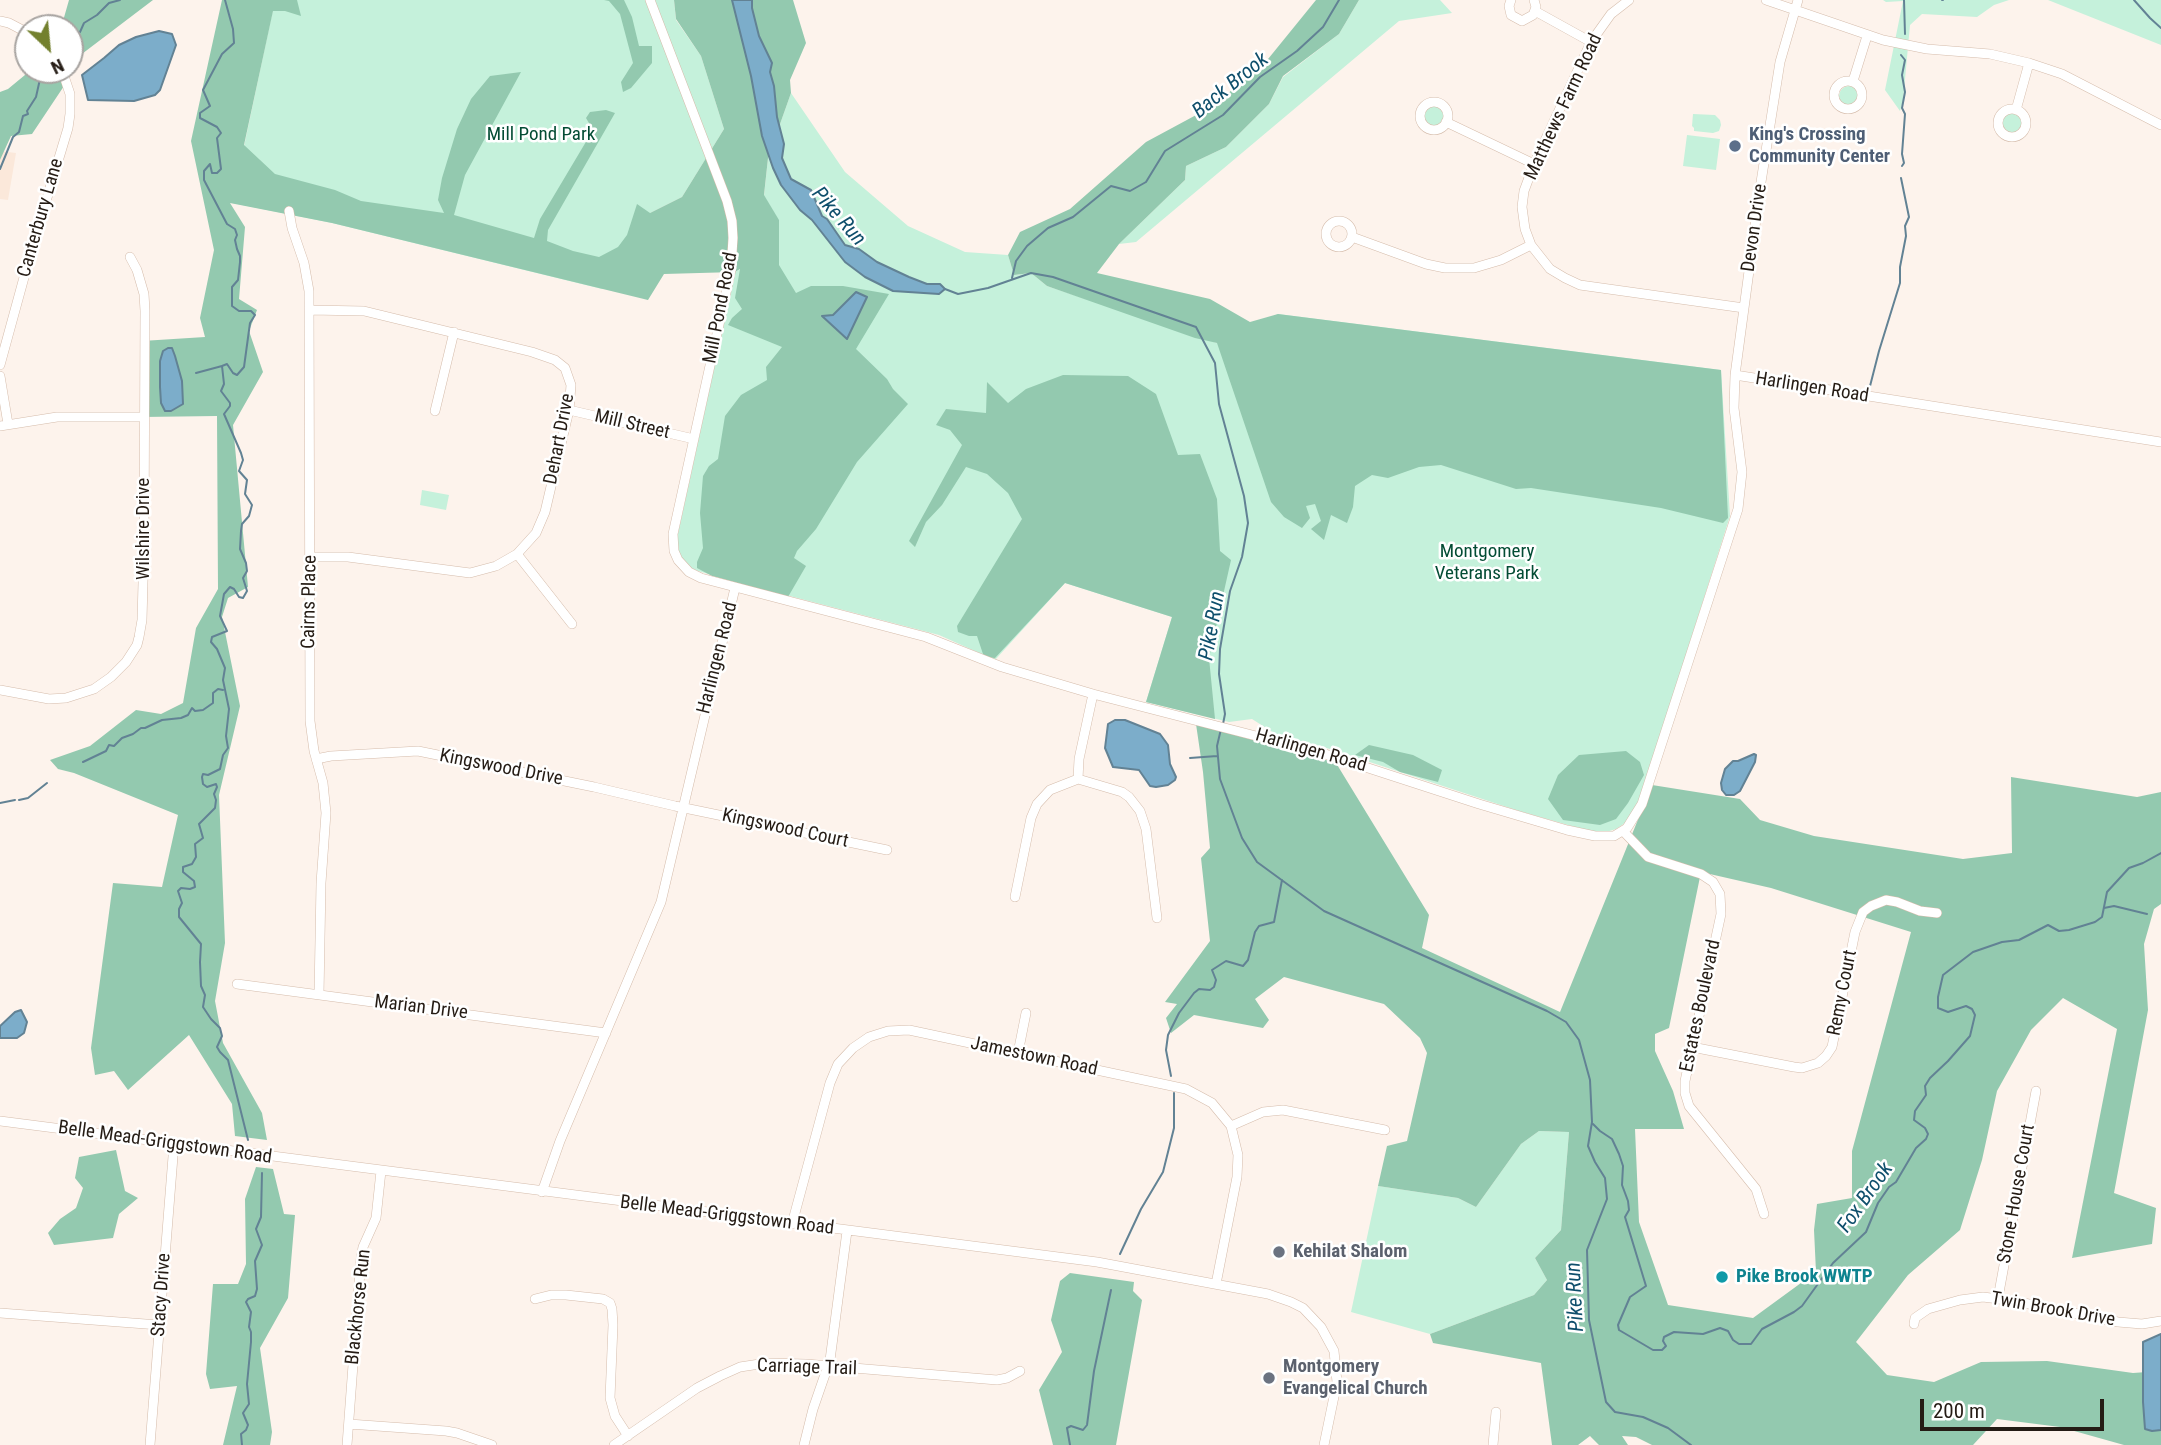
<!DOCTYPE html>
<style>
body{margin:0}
#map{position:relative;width:2161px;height:1445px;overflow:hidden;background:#fdf3ec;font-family:"Roboto Condensed",sans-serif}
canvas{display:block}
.north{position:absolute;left:14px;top:14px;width:70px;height:70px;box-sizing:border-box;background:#fff;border:2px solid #a8a4a1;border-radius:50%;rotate:154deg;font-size:19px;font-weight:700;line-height:28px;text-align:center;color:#251c15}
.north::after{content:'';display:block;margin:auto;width:24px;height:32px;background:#73802e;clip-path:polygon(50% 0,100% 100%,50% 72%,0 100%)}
.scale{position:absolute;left:1920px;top:1399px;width:184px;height:32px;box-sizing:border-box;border:4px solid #251c15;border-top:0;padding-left:9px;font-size:21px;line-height:24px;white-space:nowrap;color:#251c15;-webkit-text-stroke:5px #fff;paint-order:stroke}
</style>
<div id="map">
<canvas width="2161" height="1445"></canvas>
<div class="north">N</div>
<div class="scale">200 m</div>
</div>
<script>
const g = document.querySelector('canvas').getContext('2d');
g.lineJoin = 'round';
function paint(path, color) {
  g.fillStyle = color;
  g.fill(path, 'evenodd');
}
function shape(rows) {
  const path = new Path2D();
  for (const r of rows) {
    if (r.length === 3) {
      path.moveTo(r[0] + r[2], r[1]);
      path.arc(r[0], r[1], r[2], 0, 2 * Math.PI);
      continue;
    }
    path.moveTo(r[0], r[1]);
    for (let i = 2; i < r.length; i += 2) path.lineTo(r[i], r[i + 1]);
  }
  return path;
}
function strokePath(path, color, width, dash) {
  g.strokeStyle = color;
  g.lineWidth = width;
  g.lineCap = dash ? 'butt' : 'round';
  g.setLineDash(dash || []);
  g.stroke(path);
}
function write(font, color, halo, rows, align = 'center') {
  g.font = font + ' "Roboto Condensed",sans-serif';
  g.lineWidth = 5;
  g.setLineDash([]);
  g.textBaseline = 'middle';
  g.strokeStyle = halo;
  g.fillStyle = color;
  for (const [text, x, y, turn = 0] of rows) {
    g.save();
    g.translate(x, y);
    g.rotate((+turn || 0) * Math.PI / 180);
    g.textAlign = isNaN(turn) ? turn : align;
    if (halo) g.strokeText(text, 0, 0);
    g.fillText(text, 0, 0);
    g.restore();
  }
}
paint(shape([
 [0,151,16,153,8,200,0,199]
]), '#fbe8da');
paint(shape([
 [275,0,674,0,676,20,701,56,724,129,682,197,650,213,602,289,332,223,232,203],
 [1359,0,1440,0,1452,13,1399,21,1136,242,1119,244,1185,180,1186,166,1226,147,1269,104,1283,77,1339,34],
 [1883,0,2009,0,1994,5,1977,17,1922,14,1910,25,1903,101,1900,111,1885,90,1903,1,1886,2],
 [2048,0,2161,0,2161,45],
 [1849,96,10],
 [791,93,845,172,908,226,965,252,1008,255,1014,275,1031,273,1047,286,1217,343,1278,314,1721,370,1730,516,1642,793,1633,812,1625,823,1616,829,1606,832,1589,831,1519,811,1330,749,1277,735,1252,719,1229,722,1146,702,1172,617,1065,583,995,660,939,635,740,583,691,569,683,561,678,550,677,538,735,272,756,260,779,221,764,196,768,158],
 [1434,116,10],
 [2012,123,10],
 [1693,114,1715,115,1720,120,1721,125,1719,131,1713,133,1694,131,1694,128,1692,126],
 [1687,135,1720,139,1716,170,1683,166],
 [422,490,449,495,446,510,420,505],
 [1539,1131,1569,1132,1561,1230,1535,1258,1547,1280,1534,1295,1430,1334,1351,1312,1378,1186,1458,1198,1476,1207,1521,1144]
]), '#c5f1db');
paint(shape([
 [69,0,153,0,70,63,70,28,61,28],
 [222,0,297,0,301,16,285,11,273,11,244,145,275,174,335,190,361,201,444,213,438,200,442,178,457,129,471,99,490,76,521,72,465,175,454,215,534,238,540,219,593,130,586,118,590,112,606,110,615,113,548,230,547,241,573,251,599,257,618,247,627,235,637,204,650,213,682,197,724,129,701,56,676,19,674,0,793,0,806,43,790,80,791,93,768,158,764,195,779,220,779,265,796,293,811,286,843,286,889,294,856,349,887,379,893,389,908,404,857,462,816,529,797,551,794,558,806,566,788,597,712,576,697,568,697,562,703,548,700,513,703,476,709,466,718,459,725,416,741,395,767,380,766,367,782,347,728,325,732,318,742,309,735,298,740,269,735,272,664,274,648,300,332,223,230,203,245,227,239,299,257,310,249,331,263,372,233,425,248,587,228,598,222,617,240,706,219,795,225,943,215,1001,223,1043,262,1113,267,1140,235,1136,232,1104,189,1035,128,1090,114,1071,95,1075,91,1048,113,883,162,887,178,815,74,773,58,769,50,760,90,746,136,710,161,714,183,703,196,628,218,589,217,416,142,417,142,341,205,337,200,318,214,250,191,141],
 [604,0,624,0,632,17,639,46,652,46,652,63,631,88,623,92,621,82,633,63,620,14,609,1],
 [1316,0,1359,0,1339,34,1283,76,1269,104,1226,147,1186,166,1185,180,1119,244,1097,273,1210,299,1250,322,1278,314,1721,370,1728,518,1723,523,1661,508,1531,488,1516,489,1441,465,1419,467,1388,478,1372,475,1355,486,1353,507,1347,523,1331,515,1324,540,1311,529,1321,521,1315,504,1306,506,1310,518,1302,528,1284,517,1271,502,1217,343,1195,338,1047,286,1031,273,1014,275,1008,255,1020,232,1070,209,1146,142,1211,107,1264,64],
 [31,70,60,70,66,83,32,134,11,136,0,160,0,92,8,89],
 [1063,375,1128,376,1156,394,1178,455,1200,454,1217,499,1220,551,1231,560,1209,658,1215,719,1146,702,1172,617,1065,583,995,658,984,657,977,636,969,636,958,632,957,626,1022,519,1008,493,987,474,966,467,942,505,926,522,915,547,909,541,962,445,950,430,936,425,946,409,986,413,987,382,1008,403,1026,389],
 [1196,724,1336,763,1429,915,1422,948,1560,1012,1652,785,1740,799,1760,820,1814,836,1963,859,2012,853,2011,777,2137,797,2161,792,2161,904,2154,909,2144,944,2148,1010,2114,1193,2156,1208,2152,1244,2072,1258,2117,1029,2063,998,2031,1030,1997,1091,1982,1160,1960,1230,1908,1275,1856,1342,1887,1375,1934,1382,1981,1362,2047,1361,2133,1373,2161,1371,2161,1445,2124,1445,2060,1427,1997,1419,1973,1445,1652,1445,1636,1437,1622,1436,1628,1445,1599,1445,1590,1436,1578,1445,1552,1445,1541,1363,1433,1343,1430,1334,1534,1295,1547,1280,1535,1258,1561,1230,1569,1132,1539,1131,1521,1144,1476,1207,1458,1198,1378,1186,1387,1146,1407,1141,1427,1053,1420,1038,1384,1004,1284,977,1255,999,1269,1020,1263,1028,1194,1015,1171,1033,1166,1018,1177,1004,1165,1002,1210,941,1201,858,1210,848,1203,772],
 [1701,872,1771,888,1911,932,1852,1151,1852,1198,1817,1204,1814,1230,1816,1272,1753,1318,1668,1305,1639,1222,1635,1129,1684,1129,1673,1091,1655,1051,1655,1034,1669,1028],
 [1369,745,1413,755,1442,770,1438,782,1400,772,1383,762,1355,755],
 [1626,751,1640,762,1644,775,1628,803,1616,819,1600,825,1563,820,1548,799,1558,775,1579,755],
 [116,1150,125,1191,138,1198,119,1214,113,1238,54,1245,48,1233,60,1219,76,1208,83,1188,75,1178,79,1157],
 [256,1167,273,1169,284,1214,295,1215,288,1298,260,1348,272,1432,270,1445,223,1445,237,1386,210,1389,206,1374,213,1284,238,1284,246,1264,245,1199],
 [1070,1273,1134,1282,1133,1291,1142,1300,1116,1445,1053,1445,1039,1390,1062,1352,1051,1320,1060,1281]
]), '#93c9af');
const water = shape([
 [732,0,752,0,752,8,759,36,772,63,770,72,774,86,777,117,784,144,782,158,791,179,811,190,822,216,827,219,845,245,859,249,877,262,909,277,927,284,940,284,945,289,939,294,893,291,865,277,845,262,812,220,800,210,781,185,773,168,762,136,751,76,732,0],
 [159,31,172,34,176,45,160,90,155,95,134,101,88,100,82,75,104,58,119,45,136,37,159,31],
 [856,292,867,297,847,339,822,316,833,315,856,292],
 [168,348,172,348,175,356,182,381,183,404,171,411,165,411,161,403,160,387,160,361,163,351,168,348],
 [1115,720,1125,720,1160,734,1168,745,1170,764,1176,777,1175,780,1168,785,1156,787,1150,786,1139,770,1113,767,1105,748,1108,724,1115,720],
 [1754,754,1756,755,1755,762,1740,791,1734,795,1726,795,1722,790,1721,783,1725,769,1733,761,1738,761,1754,754],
 [21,1010,27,1022,24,1033,17,1038,0,1038,0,1026,15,1012,21,1010],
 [2161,1334,2161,1430,2152,1431,2145,1429,2143,1402,2143,1342,2161,1334]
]);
paint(water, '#7cadca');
strokePath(water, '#628294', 2);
strokePath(shape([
 [225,0,233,29,234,43,222,54,203,90,210,106,200,113,200,118,217,127,221,133,217,138,221,169,217,173,212,173,210,164,204,171,204,180,227,224,235,229,237,235,235,240,237,249,240,256,240,262,238,280,232,287,232,306,239,311,251,311,255,315,250,323,244,367,237,375,233,373,227,364,222,366,224,384,221,391,230,403,230,406,224,414,241,453,243,460,239,471,247,480,245,494,252,505,249,516,242,524,241,531,240,549,246,563,247,571,243,578,247,591,243,598,239,597,234,589,230,587,224,594,220,616,227,631,212,637,211,642,217,649,225,668,223,680,229,709,226,736,228,748,223,755,220,769,208,775,203,774,202,777,203,784,207,787,216,784,217,787,214,794,216,800,215,808,199,824,203,838,195,844,196,857,192,864,183,867,183,872,194,881,195,887,190,889,181,888,178,891,182,903,179,909,179,917,201,944,200,962,201,986,205,995,203,1007,211,1019,220,1028,222,1036,217,1047,220,1052,228,1060,248,1140],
 [1904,0,1905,34],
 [1942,0,1943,0],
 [2134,0,2150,18,2161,28],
 [70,37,80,32,84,23,97,15,109,3,120,0],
 [1901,55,1905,60,1902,75,1905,92,1902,108,1905,114,1902,154,1904,163,1902,166],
 [0,169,13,137,19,132,23,116,28,114,27,111,36,97,40,79,48,70],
 [1012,278,1016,261,1027,246,1048,228,1073,217,1111,186,1130,191,1146,182,1165,151,1223,115,1260,77,1297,51,1323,27,1339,0],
 [945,289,958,294,988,288,1031,273,1053,277,1196,327,1215,363,1219,404,1244,496,1248,523,1242,557,1230,591,1220,649,1219,674,1225,714,1223,724],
 [196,373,222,366],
 [1869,390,1879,351,1900,283,1900,267,1906,236,1905,226,1909,217,1901,178],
 [1221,729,1217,746,1220,779,1242,838,1257,862,1324,911,1547,1011,1566,1022,1579,1040,1590,1080,1592,1122,1588,1146,1595,1162,1605,1178,1607,1199,1587,1250,1589,1320,1606,1402,1615,1412,1643,1417,1668,1428,1691,1445],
 [1190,758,1217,756],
 [83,762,106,751,109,745,114,746,122,738,133,734,141,728,145,728,162,720,181,718,188,715,192,708,195,711,203,710,213,703,213,693,218,689,223,690],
 [19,800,28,798,47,783],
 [0,803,15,800],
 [2104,908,2114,906,2147,914],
 [1171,1076,1166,1050,1168,1035,1179,1013,1194,993,1199,989,1210,990,1214,987,1216,980,1212,970,1226,961,1243,966,1248,960,1255,932,1259,926,1274,922,1282,880],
 [1593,1124,1600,1131,1612,1139,1619,1154,1623,1166,1622,1185,1628,1201,1629,1210,1625,1217,1646,1286,1630,1297,1618,1325,1619,1330,1653,1350,1662,1350,1666,1346,1663,1341,1664,1337,1674,1332,1703,1334,1720,1328,1728,1331,1733,1340,1739,1344,1751,1344,1762,1329,1794,1312,1802,1306,1833,1263,1866,1232,1878,1203,1889,1187,1896,1182,1916,1148,1926,1139,1928,1134,1925,1128,1914,1120,1915,1111,1926,1095,1925,1086,1930,1078,1948,1061,1970,1036,1975,1015,1972,1009,1966,1006,1948,1012,1938,1008,1938,997,1943,975,1973,952,2002,942,2019,940,2048,925,2059,931,2069,930,2095,922,2102,917,2107,892,2129,868,2143,863,2161,853],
 [1120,1254,1141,1209,1163,1172,1174,1128,1174,1093],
 [242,1445,241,1434,246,1430,248,1425,243,1413,249,1404,247,1384,251,1342,251,1332,249,1327,251,1312,246,1302,248,1299,255,1296,257,1289,255,1261,262,1245,256,1229,261,1217,262,1173],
 [1070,1445,1067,1428,1071,1426,1083,1430,1087,1425,1094,1371,1111,1290]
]), '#628294', 2);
const minor = shape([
 [650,0,727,201,732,221,733,238,731,270,673,534,674,551,678,560,689,572,701,578,926,637,1002,667,1093,694,1322,753,1479,804,1567,830,1595,836,1614,836,1627,828,1642,804,1738,509,1742,472,1734,408,1735,375,2161,442],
 [1511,0,1509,6,1511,15,1522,21,1533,15,1536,7,1534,0],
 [1629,0,1611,14,1591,42,1534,164,1524,191,1522,207,1525,229,1531,245,1550,269,1565,278,1580,285,1744,308],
 [1766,0,1883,40,1927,49,1990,54,2029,63,2062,74,2161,125],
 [1535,11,1591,42],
 [0,21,9,23,28,33],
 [1848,95,14],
 [1853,81,1867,36],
 [1434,116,14],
 [2012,123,14],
 [2016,110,2029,63],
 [1446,122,1534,164],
 [289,211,292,228,304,263,309,291,310,721,314,751,323,783,326,813,321,883,319,995],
 [1339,234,13],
 [1352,237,1426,264,1445,268,1474,268,1501,260,1531,245],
 [310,310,364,311,532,352,555,360,565,368,571,385,569,410,545,512,536,533,517,554,496,566,470,573,348,557,311,557],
 [0,365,34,241,68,128,70,114,70,94,62,70],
 [1735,375,1761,182,1780,62,1798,0],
 [0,376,8,424],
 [569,410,694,439],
 [435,411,454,332],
 [0,426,57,417,144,417],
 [517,554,572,624],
 [0,690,49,699,66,698,94,689,111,677,126,662,137,645,139,637,142,620,144,546,145,311,144,294,137,270,130,257],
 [316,759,331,756,418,751,594,787,675,806,887,850],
 [1078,779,1079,759,1093,694],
 [1623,831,1648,857,1701,874,1713,882,1720,894,1721,914,1685,1081,1685,1093,1689,1106,1756,1189,1764,1214],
 [1015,897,1031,818,1037,804,1050,790,1078,779,1122,792,1129,797,1140,811,1146,829,1157,918],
 [237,984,606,1033],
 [1692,1047,1794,1067,1802,1068,1818,1063,1826,1056,1832,1047,1855,932,1863,912,1871,906,1886,900,1897,902,1920,911,1937,913],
 [1018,1053,1026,1013],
 [0,1121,1097,1262,1268,1294,1291,1302,1303,1308,1321,1327,1334,1351,1337,1382,1324,1445],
 [1231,1126,1263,1112,1283,1110,1385,1130],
 [542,1192,560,1141,661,902,735,588],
 [792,1224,830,1083,838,1064,853,1048,869,1037,888,1031,909,1030,1186,1089,1212,1103,1231,1126,1238,1155,1237,1177,1216,1284],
 [1998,1298,2036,1091],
 [535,1299,551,1295,566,1295,603,1299,610,1303,612,1309,613,1325,610,1398,615,1416,628,1436],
 [0,1313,159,1325],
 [1914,1324,1915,1318,1928,1309,1960,1300,1983,1297,2014,1301,2118,1322,2142,1324,2161,1321],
 [349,1424,446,1431,457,1433,492,1445],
 [150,1445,174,1144],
 [347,1445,361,1258,363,1247,376,1218,381,1171],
 [614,1445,697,1388,720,1376,740,1367,766,1363,806,1364,997,1380,1007,1378,1020,1371],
 [804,1445,813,1409,830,1360,847,1231],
 [1493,1445,1496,1412]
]);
strokePath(minor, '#d5bcab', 10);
strokePath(minor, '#fff', 9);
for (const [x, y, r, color] of [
 [1735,146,7,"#5c6f8a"],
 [1279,1252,7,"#6b7280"],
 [1722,1277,7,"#0f9aa8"],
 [1269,1378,7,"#6b7280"]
]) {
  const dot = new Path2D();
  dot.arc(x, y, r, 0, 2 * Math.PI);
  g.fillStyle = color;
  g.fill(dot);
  strokePath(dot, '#fff', 2.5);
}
write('19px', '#251c15', '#fff', [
 ["Matthews Farm Road",1564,107,-65],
 ["Canterbury Lane",41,218,-74],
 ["Devon Drive",1755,228,-82],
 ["Mill Pond Road",721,308,-79],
 ["Harlingen Road",1812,388,9],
 ["Mill Street",632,425,13],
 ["Dehart Drive",560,439,-79],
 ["Wilshire Drive",144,529,-90],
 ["Cairns Place",310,602,-89],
 ["Harlingen Road",718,658,-76],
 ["Harlingen Road",1311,751,16],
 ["Kingswood Drive",501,768,11],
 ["Kingswood Court",785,829,12],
 ["Remy Court",1843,993,-79],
 ["Estates Boulevard",1701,1006,-78],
 ["Marian Drive",421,1008,7],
 ["Jamestown Road",1034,1057,12],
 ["Belle Mead-Griggstown Road",165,1143,8],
 ["Stone House Court",2017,1194,-80],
 ["Belle Mead-Griggstown Road",727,1216,7],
 ["Stacy Drive",162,1295,-86],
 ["Blackhorse Run",359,1307,-84],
 ["Twin Brook Drive",2053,1310,10],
 ["Carriage Trail",807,1368,2]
]);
write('19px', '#034c34', '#fff', [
 ["Mill Pond Park",541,135],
 ["Montgomery",1487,552],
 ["Veterans Park",1487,574]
]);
write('bold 19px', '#4e5e75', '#fff', [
 ["King's Crossing",1749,135],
 ["Community Center",1749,157]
], 'left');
write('bold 19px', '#5b616d', '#fff', [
 ["Kehilat Shalom",1293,1252],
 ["Montgomery",1283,1367],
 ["Evangelical Church",1283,1389]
], 'left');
write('bold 19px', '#0d838f', '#fff', [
 ["Pike Brook WWTP",1736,1277]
], 'left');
write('italic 21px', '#0f4f6c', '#fff', [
 ["Back Brook",1231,86,-39],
 ["Pike Run",838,217,49],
 ["Pike Run",1213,626,-80],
 ["Fox Brook",1866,1198,-55],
 ["Pike Run",1576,1297,-93]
]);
</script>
